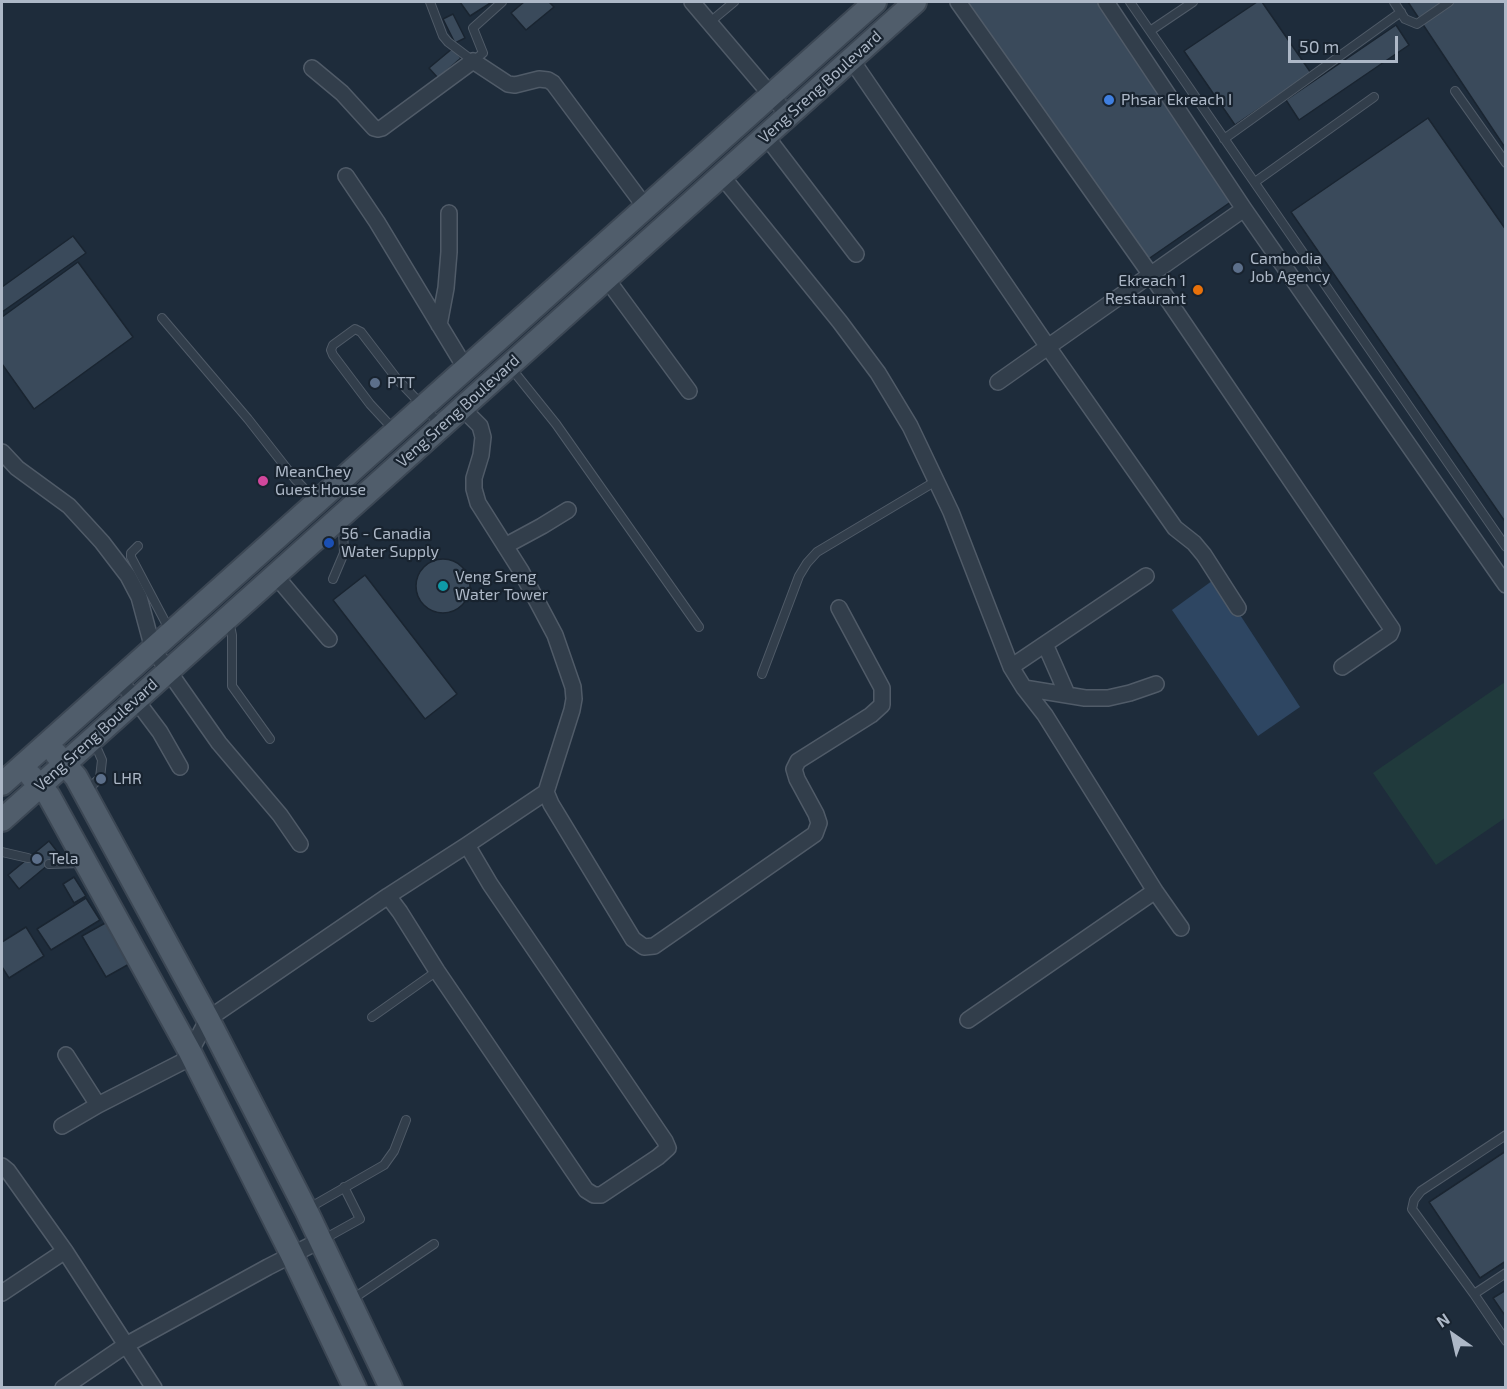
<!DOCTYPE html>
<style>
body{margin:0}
#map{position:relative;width:1507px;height:1389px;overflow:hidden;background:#1e2c3b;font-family:"Exo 2",sans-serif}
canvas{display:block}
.frame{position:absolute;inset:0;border:3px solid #adb8c7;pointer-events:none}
.north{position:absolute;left:1423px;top:1305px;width:60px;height:60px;-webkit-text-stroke:4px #18232f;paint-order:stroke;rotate:326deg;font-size:16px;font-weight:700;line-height:24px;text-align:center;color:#adb8c7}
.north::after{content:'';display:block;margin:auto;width:21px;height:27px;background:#adb8c7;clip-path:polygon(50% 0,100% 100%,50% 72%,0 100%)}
.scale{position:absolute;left:1288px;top:36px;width:110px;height:27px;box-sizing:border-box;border:3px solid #adb8c7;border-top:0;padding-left:8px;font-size:18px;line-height:21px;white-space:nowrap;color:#adb8c7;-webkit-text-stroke:4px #18232f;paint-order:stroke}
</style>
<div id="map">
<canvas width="1507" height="1389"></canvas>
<div class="frame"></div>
<div class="north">N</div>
<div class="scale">50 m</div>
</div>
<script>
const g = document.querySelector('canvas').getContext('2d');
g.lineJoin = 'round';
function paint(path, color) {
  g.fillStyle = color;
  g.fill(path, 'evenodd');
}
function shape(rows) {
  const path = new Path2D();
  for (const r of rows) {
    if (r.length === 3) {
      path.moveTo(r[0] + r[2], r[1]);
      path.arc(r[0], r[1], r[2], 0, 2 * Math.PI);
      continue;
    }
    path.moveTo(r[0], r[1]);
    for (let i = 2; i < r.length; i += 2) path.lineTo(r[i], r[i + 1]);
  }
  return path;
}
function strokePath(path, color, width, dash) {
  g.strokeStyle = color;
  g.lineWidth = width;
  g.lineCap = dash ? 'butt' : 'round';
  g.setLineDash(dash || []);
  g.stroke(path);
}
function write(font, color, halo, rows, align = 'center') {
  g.font = font + ' "Exo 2",sans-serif';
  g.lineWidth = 4.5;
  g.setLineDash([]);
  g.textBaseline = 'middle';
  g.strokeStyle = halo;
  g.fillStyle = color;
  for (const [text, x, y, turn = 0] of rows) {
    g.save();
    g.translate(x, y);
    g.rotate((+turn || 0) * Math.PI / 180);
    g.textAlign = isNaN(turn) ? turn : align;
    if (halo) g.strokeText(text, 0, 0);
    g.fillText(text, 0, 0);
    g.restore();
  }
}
paint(shape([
 [1505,682,1505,818,1436,865,1373,773]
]), '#203a3c');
paint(shape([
 [1216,578,1300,707,1258,736,1172,610]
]), '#2e4662');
const building = shape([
 [460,2,492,2,470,16,460,2],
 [524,2,549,2,554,7,526,30,511,13,524,2],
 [967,2,1103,2,1235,199,1144,262,967,2],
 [1257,2,1262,2,1311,73,1235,125,1184,51,1257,2],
 [1408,2,1506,2,1506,149,1408,2],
 [453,14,465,38,455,43,443,19,453,14],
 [1396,25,1409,45,1299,120,1286,100,1396,25],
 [453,48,461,58,438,78,429,68,453,48],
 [1428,118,1506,230,1506,523,1291,212,1428,118],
 [73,236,86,253,2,312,2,287,73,236],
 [78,262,133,337,34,409,2,364,2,317,78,262],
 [443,586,27],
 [365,575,457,694,425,719,333,600,365,575],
 [49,841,60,855,19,889,8,875,49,841],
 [74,877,86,896,74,903,63,884,74,877],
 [86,898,100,920,51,950,37,929,86,898],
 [107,922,131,963,106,977,82,936,107,922],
 [26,927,44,956,9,978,2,967,2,942,26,927],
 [1506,1151,1506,1261,1480,1278,1429,1202,1506,1151],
 [1506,1290,1506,1317,1493,1298,1506,1290]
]);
paint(building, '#3a4a5b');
strokePath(building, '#1a2531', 1.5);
const service = shape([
 [430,2,443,36,448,42,473,61,483,53,473,28,502,2],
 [1130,2,1506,547],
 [1394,2,1405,19,1417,24,1449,2],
 [710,22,734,2],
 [1150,31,1193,2],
 [1455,91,1506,163],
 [1224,139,1401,12],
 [1255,182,1374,97],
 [162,318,248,419,295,479,315,500],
 [511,368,556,424,699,627],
 [395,431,370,404,333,355,331,350,333,345,355,329,361,332,397,379,440,424],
 [138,546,131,553,131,557,169,629],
 [333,579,344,553,343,529,336,522],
 [229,621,232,635,232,686,270,739],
 [762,674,799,576,807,563,817,552,936,481],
 [86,791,100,778,102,760,94,742],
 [2,852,28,858],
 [49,864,81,863],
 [372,1017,437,971],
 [1506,1135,1421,1191,1414,1200,1412,1209,1474,1294,1506,1341],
 [309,1208,384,1165,394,1151,406,1120],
 [324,1239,360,1219,344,1187],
 [1474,1294,1506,1273],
 [351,1300,434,1244]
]);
const minor = shape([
 [692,2,788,115],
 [958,2,1151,275,1392,629,1390,634,1342,667],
 [1106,2,1244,209,1506,585],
 [851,59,1048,347,1175,528,1194,543,1204,555,1238,608],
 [312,68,342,93,374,128,378,129,382,128,473,61,508,84,515,85,539,79,548,80,553,83,646,208],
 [766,136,856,254],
 [721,175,840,322,878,373,910,426,951,512,1011,667,1024,688,1045,715,1155,891,1181,928],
 [346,176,377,222,466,369],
 [606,278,689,391],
 [439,325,446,288,449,252,449,213],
 [998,382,1244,209],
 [462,408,480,426,483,437,481,455,474,478,474,489,478,503,521,571,555,635,573,687,574,699,572,710,546,792,551,804,633,939,644,947,654,946,815,834,819,823,816,814,797,779,794,769,798,761,871,715,882,705,882,688,839,608],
 [2,452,17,468,69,506,102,542,128,576,139,597,153,649,219,743,280,815,300,844],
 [505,546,542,526,568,510],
 [275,575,329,639],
 [1045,644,1067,694],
 [1011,667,1146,576],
 [119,680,136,700,160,732,180,767],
 [1024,688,1085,698,1108,698,1130,693,1156,684],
 [388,896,467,845,546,792],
 [968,1020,1155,891],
 [66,1055,98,1105],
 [62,1126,98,1105,182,1062,190,1052,208,1019,388,896,400,912,437,971,586,1190,594,1195,601,1195,658,1157,668,1148,665,1141,490,884,467,845],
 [2,1166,8,1171,65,1251,154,1388],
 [2,1293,65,1251],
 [63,1388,126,1345,268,1267,321,1240]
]);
const primary = shape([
 [56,754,76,777,208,1019,306,1210,391,1388],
 [31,776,49,796,190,1052,292,1255,355,1388],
 [2,784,875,2],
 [2,820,915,2]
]);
strokePath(service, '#505b68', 10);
strokePath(minor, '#505b68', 18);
strokePath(primary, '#3c4754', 26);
strokePath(service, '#323e4b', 8);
strokePath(minor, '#323e4b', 15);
strokePath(primary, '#505d6b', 22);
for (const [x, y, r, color] of [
 [1109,100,6,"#3f7fe0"],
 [1238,268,6,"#5c6f8a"],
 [1198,290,6,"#e8710a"],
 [375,383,6,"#5c6f8a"],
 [263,481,6,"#d1479c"],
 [329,543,6,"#1a4fb4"],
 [443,586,6,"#0f9aa8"],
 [101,779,6,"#5c6f8a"],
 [37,859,6,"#5c6f8a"]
]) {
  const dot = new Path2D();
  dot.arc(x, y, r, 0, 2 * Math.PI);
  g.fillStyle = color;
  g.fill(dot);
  strokePath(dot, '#18232f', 2);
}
write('16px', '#adb8c7', '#18232f', [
 ["Veng Sreng Boulevard",820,87,-42],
 ["Veng Sreng Boulevard",458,411,-42],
 ["Veng Sreng Boulevard",96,735,-42]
]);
write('16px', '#adb8c7', '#18232f', [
 ["Phsar Ekreach I",1121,100],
 ["Cambodia",1250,259],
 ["Job Agency",1250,277],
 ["Ekreach 1",1186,281,"right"],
 ["Restaurant",1186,299,"right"],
 ["PTT",387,383],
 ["MeanChey",275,472],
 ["Guest House",275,490],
 ["56 - Canadia",341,534],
 ["Water Supply",341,552],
 ["Veng Sreng",455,577],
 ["Water Tower",455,595],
 ["LHR",113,779],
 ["Tela",49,859]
], 'left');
</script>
